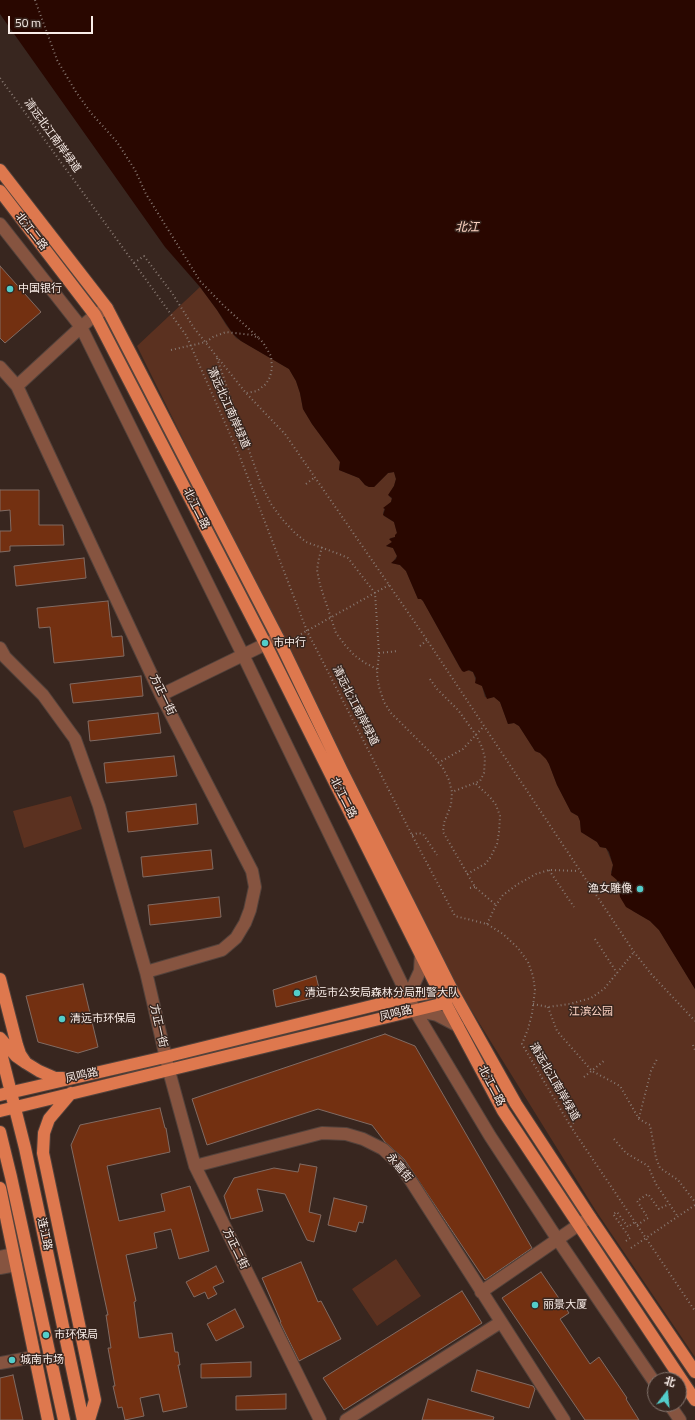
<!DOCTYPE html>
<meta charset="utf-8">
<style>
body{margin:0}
#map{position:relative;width:695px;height:1420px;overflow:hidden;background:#38261f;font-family:"Titillium Web","Noto Sans SC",sans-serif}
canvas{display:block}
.north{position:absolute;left:647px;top:1372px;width:40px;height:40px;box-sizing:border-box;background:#38261f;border:1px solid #85766f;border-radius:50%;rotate:16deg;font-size:11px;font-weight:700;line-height:16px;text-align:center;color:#f9ede8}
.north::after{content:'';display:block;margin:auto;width:14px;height:18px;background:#53cdca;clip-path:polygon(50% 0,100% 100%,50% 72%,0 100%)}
.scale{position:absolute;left:8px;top:16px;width:85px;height:18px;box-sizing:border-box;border:2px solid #f9ede8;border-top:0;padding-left:5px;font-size:12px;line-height:14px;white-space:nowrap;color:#f9ede8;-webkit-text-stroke:3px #38261f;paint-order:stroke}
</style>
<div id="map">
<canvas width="695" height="1420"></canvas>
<div class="north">北</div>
<div class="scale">50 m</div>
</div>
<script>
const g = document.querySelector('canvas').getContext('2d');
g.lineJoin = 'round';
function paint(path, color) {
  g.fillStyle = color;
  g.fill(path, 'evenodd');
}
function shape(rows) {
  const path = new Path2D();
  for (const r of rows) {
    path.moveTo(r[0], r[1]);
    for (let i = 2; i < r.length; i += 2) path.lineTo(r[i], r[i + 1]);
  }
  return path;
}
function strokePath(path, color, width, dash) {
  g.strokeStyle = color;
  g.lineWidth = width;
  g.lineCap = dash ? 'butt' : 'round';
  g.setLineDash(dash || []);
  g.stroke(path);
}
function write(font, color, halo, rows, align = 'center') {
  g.font = font + ' "Titillium Web","Noto Sans SC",sans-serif';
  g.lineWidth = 3;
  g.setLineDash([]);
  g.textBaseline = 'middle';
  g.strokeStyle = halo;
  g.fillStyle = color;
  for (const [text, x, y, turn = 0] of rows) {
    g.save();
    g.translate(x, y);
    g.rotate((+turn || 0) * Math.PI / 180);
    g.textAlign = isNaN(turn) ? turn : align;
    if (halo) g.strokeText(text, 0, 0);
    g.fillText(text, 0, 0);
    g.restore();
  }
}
paint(shape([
 [200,287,217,310,226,325,236,338,289,369,296,381,300,393,303,409,312,424,340,462,339,470,359,478,365,485,369,487,374,487,388,473,394,472,396,479,394,486,389,494,389,496,392,499,391,502,385,507,383,513,384,516,394,522,397,533,396,537,390,538,392,542,386,546,393,548,397,556,392,563,400,565,406,571,418,599,421,599,423,601,460,668,473,672,477,684,480,684,482,686,485,697,489,698,494,697,500,702,508,724,514,723,519,726,535,751,540,753,546,758,549,764,557,785,571,812,578,816,580,821,581,832,597,842,600,847,606,848,613,865,611,872,617,880,618,886,633,911,650,921,659,930,695,989,695,1357,596,1211,442,963,137,346],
 [71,796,82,829,24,848,13,811],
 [396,1259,421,1296,377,1326,352,1289]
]), '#5b3120');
paint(shape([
 [0,0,695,0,695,989,659,930,650,921,626,907,620,897,617,880,611,875,613,865,609,852,606,848,600,847,597,842,581,832,580,821,578,816,571,812,557,785,549,764,546,759,540,753,535,751,519,726,514,723,508,724,500,702,494,697,487,699,482,686,475,683,476,678,473,672,469,670,464,672,462,671,423,601,421,599,418,599,406,571,400,565,391,563,396,559,397,556,393,548,386,546,392,542,389,539,395,537,395,535,397,533,394,522,383,515,385,509,383,508,391,502,392,498,388,495,394,486,396,479,394,472,388,473,374,487,369,487,365,485,359,478,339,470,340,462,312,424,303,409,300,393,296,381,289,369,241,341,233,334,217,310,200,287,165,247,0,14]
]), '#290700');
const building = shape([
 [0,266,41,312,5,343,0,338,0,266],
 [0,490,39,490,39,525,63,525,64,545,10,546,10,551,0,552,0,531,11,531,10,510,0,511,0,490],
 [84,558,86,578,16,586,14,566,84,558],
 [108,601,112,637,122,636,124,656,54,663,50,627,39,628,37,608,108,601],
 [141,676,143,696,73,703,70,684,141,676],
 [158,713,161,733,90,741,88,721,158,713],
 [174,756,177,776,106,783,104,763,174,756],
 [196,804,198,824,128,832,126,812,196,804],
 [211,850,213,869,143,877,141,857,211,850],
 [219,897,221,917,150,925,148,905,219,897],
 [316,976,321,996,276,1007,273,990,316,976],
 [83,984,98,1047,78,1053,38,1042,26,996,83,984],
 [385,1034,415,1046,532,1248,485,1280,404,1159,385,1142,372,1125,318,1109,207,1145,192,1099,385,1034],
 [160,1108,165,1128,166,1128,170,1152,107,1166,119,1221,165,1211,161,1194,190,1186,209,1251,179,1259,171,1229,154,1233,157,1248,126,1255,136,1301,134,1302,139,1338,172,1333,175,1352,178,1352,180,1365,178,1365,187,1407,163,1412,159,1394,140,1398,144,1416,125,1420,122,1407,118,1408,113,1386,115,1386,108,1348,111,1348,106,1315,108,1315,71,1145,80,1125,160,1108],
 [300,1164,317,1167,309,1212,321,1215,314,1242,307,1240,285,1194,257,1189,263,1211,231,1219,224,1196,234,1178,274,1168,298,1172,300,1164],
 [334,1198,367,1206,363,1223,359,1222,356,1232,328,1225,334,1198],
 [301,1262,318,1302,321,1301,341,1339,299,1361,280,1322,281,1322,262,1278,301,1262],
 [216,1266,224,1282,213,1287,217,1294,208,1299,205,1292,194,1297,186,1282,216,1266],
 [541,1272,569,1313,560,1319,590,1364,599,1357,627,1398,626,1399,639,1420,585,1420,502,1298,541,1272],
 [462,1291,482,1323,344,1410,323,1378,462,1291],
 [235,1309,244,1327,216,1341,207,1324,235,1309],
 [251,1362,251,1377,201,1378,201,1364,251,1362],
 [477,1370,533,1386,535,1389,529,1408,471,1391,477,1370],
 [13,1375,23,1420,0,1420,0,1378,13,1375],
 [286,1394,286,1409,236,1410,236,1396,286,1394],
 [428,1399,494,1417,493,1420,422,1420,428,1399]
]);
paint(building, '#733011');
strokePath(building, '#816b63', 1);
const minor = shape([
 [0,224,81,327,243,655,414,1009,490,1136,558,1240,655,1383],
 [0,367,17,386,161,695,252,871,255,887,250,910,245,923,236,938,222,950,146,972],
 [17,386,81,327,95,315,107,308],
 [0,648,5,657,43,695,75,739,99,806,146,972,169,1071,195,1166,320,1420],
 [161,695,278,638],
 [408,997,420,971,421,953],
 [415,1010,437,1015,458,1026],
 [195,1166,322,1133,346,1134,363,1139,383,1149,398,1163,411,1181,564,1420],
 [0,1257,13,1254],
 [0,1268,16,1265],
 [481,1292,590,1217],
 [0,1363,34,1357],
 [669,1404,680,1420],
 [346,1420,501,1322]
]);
const major = shape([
 [0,170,107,308,278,638,342,771,452,990,516,1104,590,1217,695,1372],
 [0,191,95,315,265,643,439,991,503,1111,695,1400],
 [0,979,17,1045,20,1054,26,1063],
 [0,1038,16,1056,26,1063,39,1071,55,1078,63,1078],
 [0,1049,25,1148,83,1420],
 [71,1093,49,1119,44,1133,43,1153,95,1400,89,1420],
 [0,1095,165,1057,408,997,439,991,447,991],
 [0,1111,445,1003,448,997],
 [0,1132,11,1177,64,1420],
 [0,1188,48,1420]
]);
strokePath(minor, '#53423b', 14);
strokePath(major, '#53423b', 14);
strokePath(shape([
 [35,0,57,60,76,92,91,113,117,142,135,170,146,194,200,281,223,305,260,339],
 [0,78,186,335,238,452,307,631,412,835,455,916,487,924,503,934,518,948,528,962,533,976,535,990,532,1014,528,1029,522,1044,571,1127,695,1311],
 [134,263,144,256,172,293,194,328,246,393,285,434,427,640,634,952,652,975,695,1021],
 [171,350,206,342,213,337,226,332,252,335,260,339,264,344,271,356,272,368,270,377,266,384,257,391,246,393],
 [217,358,235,411,261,484,271,504,282,519,295,533,306,542,339,554,348,558,375,593,379,653,377,675,379,687,384,702,391,713,432,754,443,768,449,780,452,792,451,805,444,823,443,832,475,887,496,905],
 [306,484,315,477],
 [322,547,319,558,317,570,320,585,336,633,345,645,354,655,365,663,377,669],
 [294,638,389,585],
 [420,646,427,640],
 [379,653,398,651],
 [430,679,437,689,458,710,476,735,482,747,485,758,484,773,480,781,452,792],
 [438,763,463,749,484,726],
 [412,835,418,833,423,834,437,855],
 [549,870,574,907],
 [467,874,485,864,490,858,497,844,499,832,500,816,496,805,490,797,475,783],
 [470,888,475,887],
 [487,924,496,905,503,895,518,884,536,874,549,870,579,871],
 [595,939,617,973],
 [533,1004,548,1007,570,1004,591,998,604,989,634,952],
 [548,1007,557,1031,592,1071,620,1086,639,1119,650,1125,656,1158,660,1168,678,1180,695,1202],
 [693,1045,695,1050],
 [584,1077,605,1060],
 [639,1118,651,1071,657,1059],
 [571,1127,575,1120],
 [614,1139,626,1153,648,1166,656,1184,678,1217],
 [637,1225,648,1218,637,1201,648,1194,659,1209,669,1204],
 [626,1241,630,1238,613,1214,617,1212,628,1227,635,1222],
 [631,1248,695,1205]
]), '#887972', 2, [1, 3]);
strokePath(minor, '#865440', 12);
strokePath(major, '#de784e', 12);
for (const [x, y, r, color] of [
 [10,289,4,"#53cdca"],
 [265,643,4,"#53cdca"],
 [640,889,4,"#53cdca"],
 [297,993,4,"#53cdca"],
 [62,1019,4,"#53cdca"],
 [535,1305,4,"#53cdca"],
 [46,1335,4,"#53cdca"],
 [12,1360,4,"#53cdca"]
]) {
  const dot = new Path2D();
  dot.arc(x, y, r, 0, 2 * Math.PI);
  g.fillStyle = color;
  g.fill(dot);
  strokePath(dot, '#38261f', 1.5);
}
write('11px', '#f9ede8', '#38261f', [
 ["清远北江南岸绿道",52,136,54],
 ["北江二路",31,232,52],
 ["清远北江南岸绿道",228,408,66],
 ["北江二路",196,509,63],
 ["方正一街",162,695,64],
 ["清远北江南岸绿道",355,706,63],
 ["北江二路",343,798,63],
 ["凤鸣路",396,1014,-14],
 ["方正一街",158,1026,77],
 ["凤鸣路",82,1076,-13],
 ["清远北江南岸绿道",554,1082,60],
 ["北江二路",491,1086,62],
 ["永嘉街",399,1168,50],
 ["连江路",44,1234,78],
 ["方正二街",235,1249,64]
]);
write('11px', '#f9ede8', '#38261f', [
 ["中国银行",18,289],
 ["市中行",273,643],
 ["渔女雕像",632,889,"right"],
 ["清远市公安局森林分局刑警大队",305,993],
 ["清远市环保局",70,1019],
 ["丽景大厦",543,1305],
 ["市环保局",54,1335],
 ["城南市场",20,1360]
], 'left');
write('11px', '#fed3c3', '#38261f', [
 ["江滨公园",591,1012]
]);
write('italic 12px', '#fdd3c2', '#38261f', [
 ["北江",467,228]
]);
</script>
